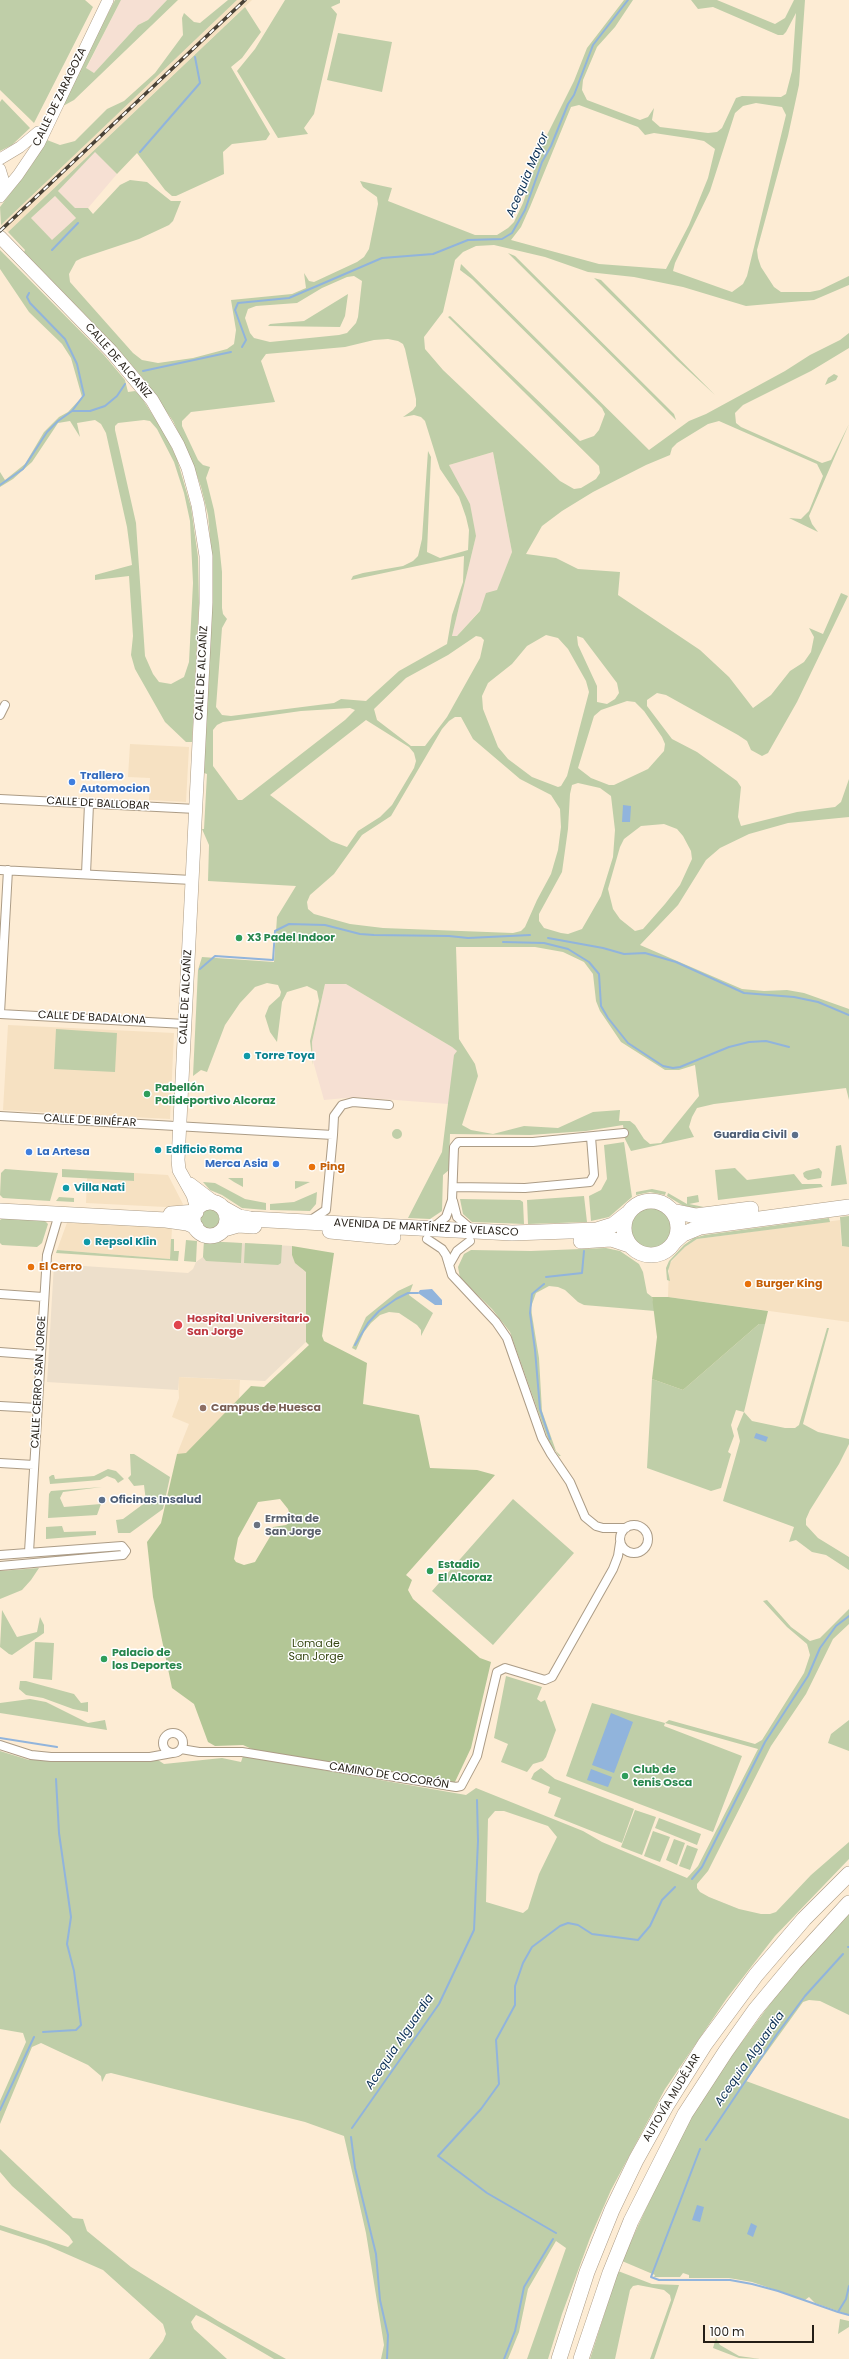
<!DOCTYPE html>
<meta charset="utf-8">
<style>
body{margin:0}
#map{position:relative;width:849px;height:2359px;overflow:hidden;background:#fdecd4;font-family:Poppins,sans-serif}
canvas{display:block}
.scale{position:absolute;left:703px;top:2325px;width:111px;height:18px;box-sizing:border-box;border:2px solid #241e16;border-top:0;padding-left:5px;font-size:12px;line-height:14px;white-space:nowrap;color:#241e16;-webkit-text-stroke:3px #fff;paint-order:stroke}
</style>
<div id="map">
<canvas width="849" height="2359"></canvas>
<div class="scale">100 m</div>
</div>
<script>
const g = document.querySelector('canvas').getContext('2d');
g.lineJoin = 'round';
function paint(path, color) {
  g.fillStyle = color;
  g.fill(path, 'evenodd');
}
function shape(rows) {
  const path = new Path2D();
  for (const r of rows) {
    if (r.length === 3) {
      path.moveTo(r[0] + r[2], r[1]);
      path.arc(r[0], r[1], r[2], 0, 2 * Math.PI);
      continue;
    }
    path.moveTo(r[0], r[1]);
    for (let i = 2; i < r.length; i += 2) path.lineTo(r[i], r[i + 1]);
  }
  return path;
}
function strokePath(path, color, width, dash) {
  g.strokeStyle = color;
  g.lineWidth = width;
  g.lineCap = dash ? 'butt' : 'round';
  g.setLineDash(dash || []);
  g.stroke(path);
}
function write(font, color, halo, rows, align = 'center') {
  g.font = font + ' Poppins,sans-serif';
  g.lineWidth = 3;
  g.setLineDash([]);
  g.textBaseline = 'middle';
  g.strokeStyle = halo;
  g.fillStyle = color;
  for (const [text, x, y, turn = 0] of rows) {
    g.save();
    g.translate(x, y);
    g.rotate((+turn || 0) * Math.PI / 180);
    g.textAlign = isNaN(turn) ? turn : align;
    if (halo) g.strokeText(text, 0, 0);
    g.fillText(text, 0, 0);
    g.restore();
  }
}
paint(shape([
 [237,0,252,0,8,232,1,225],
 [130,744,189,747,186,802,149,800,150,778,128,777],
 [8,1025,174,1033,170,1119,3,1110],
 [134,1173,168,1175,185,1208,86,1203,87,1178,133,1181],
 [68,1220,168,1227,172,1229,170,1259,57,1250],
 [840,1220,841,1243,842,1246,849,1247,849,1322,668,1297,669,1264,685,1247,697,1239],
 [178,1377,240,1380,239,1399,186,1454,177,1454,189,1424,172,1417,179,1398]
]), '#f6e1c2');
paint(shape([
 [121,0,167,0,148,20,138,25,94,73,86,69],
 [95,151,117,174,88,208,75,208,58,191],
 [55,196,76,218,52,241,31,218],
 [493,452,512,552,497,591,457,636,452,636,476,536,449,465],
 [325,984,346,984,457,1050,448,1104,356,1097,324,1100,313,1061,312,1042]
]), '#f6e0d3');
paint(shape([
 [204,1241,292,1246,292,1255,303,1270,306,1271,306,1342,265,1381,179,1377,178,1390,47,1382,54,1264,188,1273,193,1269,196,1262,203,1257]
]), '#eddfcb');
paint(shape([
 [0,0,85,0,93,7,34,123,0,90],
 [115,0,121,0,86,68,94,73,138,25,148,20,167,0,178,0,74,100,63,106,84,59],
 [228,0,237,0,1,225,0,207,31,166,47,140,60,145,75,141,107,109,124,101,155,73,183,35,182,18,184,13,194,22,200,23],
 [285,0,340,0,340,3,331,7,337,14,314,114,304,128,308,134,278,138,237,71,255,49],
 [624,0,633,0,615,27,597,47,583,80,582,90,587,100,640,120,648,117,654,108,652,120,660,127,708,133,717,132,722,128,736,98,742,96,781,97,786,94,792,71,796,13,786,32,783,35,778,35,713,7,698,9,691,0,717,0,775,24,785,18,794,0,805,0,799,85,788,136,757,250,758,258,761,267,774,287,781,292,810,292,820,290,849,276,849,285,814,300,746,306,683,287,634,277,588,272,545,257,494,245,476,246,463,252,455,260,443,312,424,337,425,349,443,370,560,481,574,489,581,488,596,479,600,473,599,466,448,317,450,316,580,441,594,436,599,430,605,414,602,408,472,279,460,270,461,264,649,450,689,421,706,414,785,371,810,355,840,340,849,333,849,348,811,371,743,405,735,413,736,423,741,427,822,463,831,460,849,424,809,516,812,524,818,532,789,518,801,519,809,511,823,476,817,464,719,421,708,424,677,443,672,448,670,455,646,465,593,492,562,511,542,526,526,554,556,558,578,569,620,572,618,595,700,650,729,677,753,708,771,695,790,671,804,662,811,652,814,637,809,628,823,634,841,593,848,596,797,702,768,753,762,756,751,750,747,741,738,735,666,695,657,693,647,700,647,706,672,739,697,752,737,781,741,787,738,817,741,826,797,812,835,807,841,802,849,779,849,817,788,823,749,834,720,848,706,860,678,905,640,945,742,989,764,991,787,990,804,993,849,1009,849,1100,846,1088,714,1104,697,1108,692,1117,689,1127,694,1137,631,1151,625,1139,623,1125,586,1131,530,1135,450,1134,449,1170,443,1175,442,1211,430,1219,408,1218,442,1152,454,1055,457,1051,452,1047,346,984,325,984,312,1042,313,1065,310,1041,319,1001,317,991,307,986,287,992,282,1002,277,1042,270,1032,265,1016,269,1006,280,996,281,992,278,985,267,983,255,987,240,1003,225,1025,207,1072,201,1070,193,1076,198,970,202,957,274,962,277,917,296,886,208,881,209,845,202,829,204,829,207,774,204,773,213,569,208,515,201,487,193,464,173,421,142,377,107,337,24,252,25,250,8,232,245,7,261,32,242,58,231,67,270,134,266,140,232,144,223,152,224,174,176,196,172,196,165,190,137,153,117,174,95,152,58,191,75,208,88,208,93,214,120,185,130,180,147,182,171,201,181,201,173,221,169,225,139,239,82,258,76,261,69,274,70,282,133,353,142,360,158,363,193,358,227,349,234,344,236,330,231,300,292,294,306,288,304,273,309,281,314,282,357,262,364,257,369,249,378,204,377,197,363,187,360,181,392,188,388,201,475,235,497,235,508,228,514,222,523,203,543,143,574,81,587,48],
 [756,103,782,107,786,115,747,276,743,284,732,292,673,271,675,263,710,191,735,113,743,106],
 [579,105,638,127,645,135,654,133,694,139,704,141,715,149,708,178,689,225,666,269,599,264,511,240,521,227,530,207,571,107],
 [55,196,76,218,52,240,31,218],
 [354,276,362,281,358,317,356,323,347,333,339,335,270,342,254,338,250,333,245,318,248,309,256,306,297,303,322,288,347,277],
 [388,339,398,341,403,344,405,349,416,399,416,406,413,410,403,417,414,415,421,417,425,421,440,469,459,497,466,517,469,530,468,550,440,558,427,552,431,457,428,451,422,539,418,556,413,561,403,566,363,573,353,576,351,580,464,556,463,582,452,615,447,644,399,671,366,701,341,699,334,703,231,716,222,715,216,707,222,628,227,619,223,614,222,608,222,572,219,543,214,510,206,478,210,467,203,465,198,460,182,426,182,421,191,412,275,402,261,361,266,354,345,347,374,340],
 [493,452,512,552,497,590,486,593,480,611,457,636,452,636,476,536,470,504,449,465],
 [546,635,558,638,568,649,586,681,589,692,567,776,561,786,558,787,532,777,508,759,498,747,483,709,482,696,488,683,512,664,527,646],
 [476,636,481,637,484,640,480,658,447,717,425,746,411,746,377,720,374,709,406,678,448,655],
 [577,636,583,638,617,683,619,693,615,699,607,704,597,702,597,686,578,645],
 [627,701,635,702,644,711,662,737,665,744,664,751,648,769,614,785,609,785,591,778,578,768,594,716,601,710],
 [350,708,355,710,345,720,242,800,238,800,213,766,213,730,217,725,223,722,301,711],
 [455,717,461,717,473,739,520,779,551,795,560,809,561,827,558,850,551,874,537,900,525,927,521,931,513,933,383,928,350,924,314,914,308,909,307,902,310,895,334,874,362,835,391,816,442,729,449,721],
 [366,720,409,747,414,753,416,761,414,768,392,805,380,817,358,831,347,847,331,841,270,795],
 [578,783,600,788,611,796,615,830,613,857,601,896,582,929,568,934,561,933,544,928,539,921,539,914,562,872,568,829,570,794,572,785],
 [664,824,677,829,683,836,691,851,692,859,680,885,665,904,643,929,635,931,620,919,613,909,608,889,620,847,624,839,641,826],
 [456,947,535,947,563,952,584,962,593,974,596,1001,600,1011,621,1042,665,1070,679,1070,695,1065,699,1096,661,1143,650,1144,644,1139,635,1125,630,1121,619,1121,620,1110,593,1112,558,1128,524,1126,493,1134,471,1130,462,1125,478,1076,475,1064,459,1039],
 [338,33,392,42,382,92,327,80],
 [2,99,30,128,12,145,0,151,0,102],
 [0,250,104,355,125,380,128,392,135,391,140,395,166,436,177,459,191,507,198,557,199,603,192,742,186,742,165,722,135,669,131,655,133,636,129,576,95,580,95,575,132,565,127,527,106,433,101,424,95,420,77,423,80,437,70,421,58,423,32,462,13,479,0,487,0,472,5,480,25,464,44,432,59,417,68,412,82,397,71,358,62,344,29,312,0,269],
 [144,420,150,421,157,429,174,462,184,493,190,521,193,583,189,662,184,677,171,684,159,682,153,674,145,656,136,523,115,430,115,426,118,423],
 [508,253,515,256,665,405,674,414,676,420],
 [594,278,601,280,715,395,677,360],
 [348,294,345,316,340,327,268,326,270,324,304,321],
 [834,374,838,376,836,380,825,385,828,378],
 [56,1029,117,1033,115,1072,54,1069],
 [397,1134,5],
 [624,1142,632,1197,609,1217,591,1221,589,1196,601,1190,607,1179,604,1145],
 [841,1145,847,1184,831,1186,836,1146],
 [735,1168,747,1180,794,1174,802,1184,821,1184,823,1187,718,1200,715,1170],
 [819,1168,822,1172,821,1178,808,1180,804,1177,803,1173,806,1171],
 [5,1169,58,1173,50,1201,3,1198,0,1195,1,1173],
 [62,1169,134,1173,134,1181,62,1177],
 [228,1178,243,1178,243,1187,234,1182],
 [295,1181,310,1182,295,1189],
 [203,1182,215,1183,245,1199,266,1203,266,1210,242,1208,222,1195,210,1190],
 [652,1189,666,1192,665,1195,650,1192,636,1195,636,1192],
 [317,1192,316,1204,310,1211,270,1210,270,1204,294,1202],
 [668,1193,687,1204,687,1197,698,1195,699,1202,689,1204,704,1207,693,1208,682,1205,667,1196],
 [584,1196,587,1222,528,1224,527,1200],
 [59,1197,74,1198,74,1202,56,1201],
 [460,1199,520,1200,523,1202,524,1224,472,1222,463,1214],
 [210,1219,12],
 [651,1228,20],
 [849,1216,849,1247,842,1246,840,1217],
 [3,1218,44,1220,48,1224,42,1243,37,1247,2,1245,0,1243,0,1220],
 [829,1218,830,1222,697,1239,685,1247,671,1261,668,1271,670,1281,667,1280,666,1268,669,1261,684,1245,694,1238,705,1235],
 [171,1239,174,1239,174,1251,179,1251,178,1261,56,1253,57,1250,170,1259],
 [186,1240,197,1241,196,1262,184,1261],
 [204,1241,242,1243,241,1263,206,1261,203,1257],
 [245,1243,282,1245,281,1263,278,1265,244,1263],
 [606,1248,620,1251,639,1264,643,1272,647,1293,652,1297,655,1311,584,1305,578,1302,565,1290,558,1287,549,1286,536,1293,531,1307,532,1315,539,1358,542,1411,556,1451,561,1456,559,1456,549,1442,510,1332,492,1309,460,1278,458,1267,464,1254,471,1250,531,1251],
 [413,1284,409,1295,433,1313,421,1336,421,1330,417,1325,399,1313,389,1312,380,1315,371,1323,364,1332,356,1350,352,1348,366,1317,398,1291],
 [759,1324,765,1324,744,1412,752,1421,785,1428,795,1428,799,1425,827,1328,829,1328,803,1424,818,1432,849,1439,849,1444,839,1464,810,1510,806,1519,806,1525,818,1538,849,1557,849,1570,826,1555,812,1552,796,1540,789,1542,794,1527,723,1501,740,1441,737,1429,744,1412,736,1410,731,1425,734,1436,728,1452,731,1454,721,1488,711,1491,647,1468,652,1379,683,1390],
 [130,1454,134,1454,170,1477,163,1509,130,1533,118,1533,116,1520,123,1519,146,1502,144,1485,134,1486,128,1478,131,1475],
 [108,1469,116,1471,124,1479,118,1483,115,1479,107,1476,100,1480,50,1484,49,1477,52,1475,54,1475,55,1479,94,1476],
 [102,1487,63,1492,60,1498,64,1507,101,1504,97,1515,48,1518,49,1494,51,1491],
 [513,1499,574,1553,493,1645,432,1591],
 [62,1526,64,1532,96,1531,96,1535,46,1539,46,1527],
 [39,1568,31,1580,22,1590,0,1599,0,1571],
 [767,1600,791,1627,810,1641,820,1638,849,1609,849,1624,833,1639,806,1694,771,1746,708,1871,697,1884,697,1888,700,1892,709,1897,739,1909,761,1914,770,1914,776,1912,811,1875,849,1842,849,1859,775,1936,727,1998,665,2089,611,2190,590,2238,562,2314,548,2359,527,2359,566,2248,556,2241,528,2289,519,2332,508,2359,381,2359,384,2345,366,2233,344,2136,305,2122,111,2073,106,2074,102,2082,101,2076,88,2065,41,2043,32,2047,0,2124,0,2101,26,2042,23,2033,0,2029,0,1751,29,1760,31,1757,158,1760,164,1764,222,1758,241,1762,243,1756,466,1795,476,1788,583,1831,602,1842,687,1878,698,1866,758,1749,665,1723,664,1726,742,1756,713,1832,566,1776,592,1703,665,1723,669,1720,755,1744,762,1740,804,1673,810,1655,807,1644,787,1627,763,1601],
 [495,1811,504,1811,548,1826,557,1837,539,1874,528,1909,523,1913,486,1902,488,1819],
 [2,1610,17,1637,37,1632,40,1617,44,1625,44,1633,12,1655,9,1654,0,1647],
 [35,1642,54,1643,52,1680,33,1678],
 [506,1676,542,1687,537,1699,541,1702,545,1700,556,1730,546,1757,543,1761,533,1764,527,1772,501,1762,508,1744,494,1738],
 [20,1681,26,1681,74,1694,81,1703,88,1702,88,1712,73,1709,43,1698,26,1695,19,1689],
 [30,1699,46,1702,88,1723,105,1720,107,1730,0,1713,0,1703],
 [849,1720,849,1751,828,1743,831,1734],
 [541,1768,555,1779,634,1809,622,1843,554,1816,561,1798,548,1793,550,1787,531,1779,534,1773],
 [635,1810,656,1817,642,1855,621,1847],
 [659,1818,701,1834,697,1845,655,1828],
 [653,1831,670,1837,660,1862,644,1856],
 [674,1839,685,1843,677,1865,666,1860],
 [687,1845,698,1849,690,1870,679,1866],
 [849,1914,849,2015,820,2001,809,2000,803,2002,746,2081,849,2119,849,2315,815,2303,809,2297,805,2300,752,2282,729,2278,689,2278,689,2275,683,2273,680,2277,654,2277,655,2275,622,2261,664,2169,688,2123,724,2066,790,1977],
 [0,2149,73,2218,83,2219,87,2231,131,2267,218,2321,286,2359,274,2359,205,2319,196,2315,191,2322,194,2329,227,2359,149,2359,163,2341,166,2334,163,2324,103,2270,46,2245,0,2230,0,2225,68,2247,73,2242,69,2236,12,2186,0,2172],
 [618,2271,652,2284,679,2285,654,2359,650,2359,671,2300,670,2295,664,2290,638,2285,633,2286,630,2290,615,2359,590,2359],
 [840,2319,849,2321,849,2327,838,2334],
 [716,2338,720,2345,739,2356,760,2359,739,2358,713,2348]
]), '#bfcea8');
paint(shape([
 [292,1246,334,1253,322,1336,324,1341,367,1363,363,1404,419,1415,430,1468,477,1470,495,1475,406,1575,412,1580,408,1590,413,1599,480,1658,491,1662,471,1748,454,1784,254,1750,243,1745,215,1746,208,1742,194,1704,172,1688,153,1597,147,1542,161,1523,177,1454,186,1453,251,1386,264,1387,309,1345,306,1342,306,1272,295,1263,292,1255],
 [280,1499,288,1509,291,1518,289,1523,286,1525,273,1527,271,1535,255,1562,244,1565,236,1562,234,1559,238,1538,258,1502],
 [652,1297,668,1297,768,1311,765,1324,759,1324,683,1390,652,1379,657,1337]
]), '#b3c696');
paint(shape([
 [623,805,631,806,630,822,622,822],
 [432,1289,442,1300,442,1305,435,1305,418,1293,420,1290],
 [756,1433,768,1437,766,1442,754,1438],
 [611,1713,633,1722,614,1773,592,1765],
 [591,1769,612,1777,608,1787,587,1780],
 [697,2205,704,2207,700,2222,692,2220],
 [751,2223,757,2226,753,2237,747,2234]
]), '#91b4dc');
strokePath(shape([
 [140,152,200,83,195,57],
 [52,250,78,223],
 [29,293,27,297,30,303,65,339,77,364,84,395,72,411],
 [242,347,246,340,235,310,238,303,289,298,382,258,433,254,468,240,502,239,512,233,525,210,542,162,551,146,568,104,574,95,593,45,628,0],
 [143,371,231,352],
 [0,485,23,469,47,432,58,421,72,411,90,411,105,406,117,396,125,384],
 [548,938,603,948,624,954,645,953,676,962,744,993,794,997,818,1002,849,1015],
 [503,942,544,943,568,949,589,962,599,974,601,1006,608,1018,628,1043,663,1066,673,1068,680,1067,729,1047,749,1042,766,1041,789,1047],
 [200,969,215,956,273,960,275,931,289,924,325,925,360,934,374,935,449,936,468,938,530,935],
 [546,1277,582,1273,584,1251],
 [544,1284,532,1294,530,1313,535,1350,540,1409,550,1439],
 [355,1345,368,1323,379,1311,396,1299,408,1293,418,1293],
 [0,1738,57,1747],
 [692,1879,702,1867,765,1742,808,1676,820,1648,836,1626,849,1616],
 [848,1947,849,1947],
 [43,2032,76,2030,81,2025,74,1971,67,1944,71,1917,59,1833,56,1779],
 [0,2110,34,2037],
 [352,2128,439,2004,474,1930,478,1841,477,1800],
 [351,2137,355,2168,376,2254,380,2300,388,2335,387,2359],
 [706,2140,777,2034,805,1996,843,1954],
 [700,2149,651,2277,659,2280,730,2280,752,2284,778,2291,838,2312],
 [556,2233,487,2193,438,2156,481,2109,499,2084,496,2040,515,2005,515,1986,523,1963,532,1947,560,1926,568,1923,578,1925,592,1934,638,1940,650,1926,662,1900,675,1887],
 [849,2286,846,2299,838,2312,849,2315],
 [504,2359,515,2331,524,2287,553,2239]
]), '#91b4dc', 2);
const street = shape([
 [0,715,5,705],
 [0,799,196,809],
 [0,870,192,880],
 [86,874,89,804],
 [0,1013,8,870],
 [0,1014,185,1024],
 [0,1116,333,1135,326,1210,311,1220],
 [333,1135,334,1116,342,1105,353,1102,389,1105],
 [453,1187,525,1188,590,1182,594,1175,591,1137],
 [453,1201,457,1217,470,1228],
 [434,1227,446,1217,452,1200,454,1147,458,1142,533,1142,624,1133],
 [427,1239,442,1249,446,1255,452,1275,496,1322,507,1338,542,1438,551,1454,570,1482,585,1517,596,1526,603,1528,626,1528],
 [449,1265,457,1251,470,1241],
 [0,1294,43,1297],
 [0,1352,40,1355],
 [0,1406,37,1408],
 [0,1463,34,1465],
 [634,1539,14],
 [29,1552,47,1255,59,1214],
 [0,1555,122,1546,126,1551,123,1555,0,1566],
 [173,1743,10],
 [0,1745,31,1755,51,1757,150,1757,172,1753],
 [181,1749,199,1752,242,1752,456,1787,461,1786,477,1756,497,1672,505,1668,545,1680,552,1677,613,1569,618,1556,620,1543]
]);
const secondary = shape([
 [0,159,20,147,38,132],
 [0,169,4,182,0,192],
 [0,197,18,175,39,144,108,0]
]);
const primary = shape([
 [0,237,111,351,152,400,178,445,188,468,198,505,206,556,206,603,178,1160,179,1170,193,1195,197,1209],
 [190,1184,215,1203]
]);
const highway = shape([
 [651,1228,27],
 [210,1219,17],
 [223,1208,239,1217,250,1219,512,1233,597,1230,613,1225,627,1214],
 [0,1211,166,1220,187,1223,196,1227],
 [672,1211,696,1216,751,1209],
 [171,1214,196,1212],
 [224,1229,238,1225,254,1226],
 [330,1231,393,1237],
 [581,1241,611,1239,629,1245],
 [675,1241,683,1234,700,1227,849,1207],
 [559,2359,587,2272,612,2210,636,2160,666,2106,705,2044,756,1975,804,1919,849,1874],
 [581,2359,610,2273,631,2221,685,2114,726,2051,755,2010,795,1962,849,1903]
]);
strokePath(street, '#ac9c86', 10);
strokePath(secondary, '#ac9c86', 12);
strokePath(primary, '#ac9c86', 14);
strokePath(highway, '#ac9c86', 16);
strokePath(street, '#fff', 8);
strokePath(secondary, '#fff', 11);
strokePath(primary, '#fff', 13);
strokePath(highway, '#fff', 15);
const rail = shape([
 [0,231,245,0]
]);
strokePath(rail, '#484136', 3.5);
strokePath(rail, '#fff', 2, [6]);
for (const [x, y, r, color] of [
 [72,782,4,"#3f7fe0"],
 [239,938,4,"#2e9e5b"],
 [247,1056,4,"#0f9aa8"],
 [147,1094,4,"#2e9e5b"],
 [795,1135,4,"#5c6f8a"],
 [158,1150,4,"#0f9aa8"],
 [29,1152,4,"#3f7fe0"],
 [276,1164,4,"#3f7fe0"],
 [312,1167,4,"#e8710a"],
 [66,1188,4,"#0f9aa8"],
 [87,1242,4,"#0f9aa8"],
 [31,1267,4,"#e8710a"],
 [748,1284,4,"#e8710a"],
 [178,1325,5,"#e0444e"],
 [203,1408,4,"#8d6e63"],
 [102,1500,4,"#5c6f8a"],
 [257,1525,4,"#6b7280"],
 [430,1571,4,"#2e9e5b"],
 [104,1659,4,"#2e9e5b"],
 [625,1776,4,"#2e9e5b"]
]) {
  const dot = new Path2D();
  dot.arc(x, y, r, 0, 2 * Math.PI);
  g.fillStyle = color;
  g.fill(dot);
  strokePath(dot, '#fff', 1.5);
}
write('11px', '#241e16', '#fff', [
 ["CALLE DE ZARAGOZA",60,97,-64],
 ["CALLE DE ALCAÑIZ",118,361,49],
 ["CALLE DE ALCAÑIZ",202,673,-87],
 ["CALLE DE BALLOBAR",98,804,3],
 ["CALLE DE ALCAÑIZ",186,997,-87],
 ["CALLE DE BADALONA",92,1018,3],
 ["CALLE DE BINÉFAR",90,1121,3],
 ["AVENIDA DE MARTÍNEZ DE VELASCO",426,1228,3],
 ["CALLE CERRO SAN JORGE",39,1382,-87],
 ["CAMINO DE COCORÓN",389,1776,9],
 ["AUTOVÍA MUDÉJAR",672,2098,-59]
]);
write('bold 11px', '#366cbe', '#fff', [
 ["Trallero",80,776],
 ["Automocion",80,789],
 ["La Artesa",37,1152],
 ["Merca Asia",268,1164,"right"]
], 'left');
write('bold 11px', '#27864d', '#fff', [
 ["X3 Padel Indoor",247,938],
 ["Pabellón",155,1088],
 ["Polideportivo Alcoraz",155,1101],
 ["Estadio",438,1565],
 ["El Alcoraz",438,1578],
 ["Palacio de",112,1653],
 ["los Deportes",112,1666],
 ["Club de",633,1770],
 ["tenis Osca",633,1783]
], 'left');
write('bold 11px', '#0d838f', '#fff', [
 ["Torre Toya",255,1056],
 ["Edificio Roma",166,1150],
 ["Villa Nati",74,1188],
 ["Repsol Klin",95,1242]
], 'left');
write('bold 11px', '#4e5e75', '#fff', [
 ["Guardia Civil",787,1135],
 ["Oficinas Insalud",110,1500,"left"]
], 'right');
write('bold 11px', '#c56008', '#fff', [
 ["Ping",320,1167],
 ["El Cerro",39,1267],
 ["Burger King",756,1284]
], 'left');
write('bold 11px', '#be3a42', '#fff', [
 ["Hospital Universitario",187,1319],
 ["San Jorge",187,1332]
], 'left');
write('bold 11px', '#785e54', '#fff', [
 ["Campus de Huesca",211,1408]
], 'left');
write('bold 11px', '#5b616d', '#fff', [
 ["Ermita de",265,1519],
 ["San Jorge",265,1532]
], 'left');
write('11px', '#374713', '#fff', [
 ["Loma de",316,1644],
 ["San Jorge",316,1657]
]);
write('italic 12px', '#082e53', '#fff', [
 ["Acequia Mayor",528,175,-67],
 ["Acequia Alguardia",400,2042,-56],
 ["Acequia Alguardia",750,2059,-55]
]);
</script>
